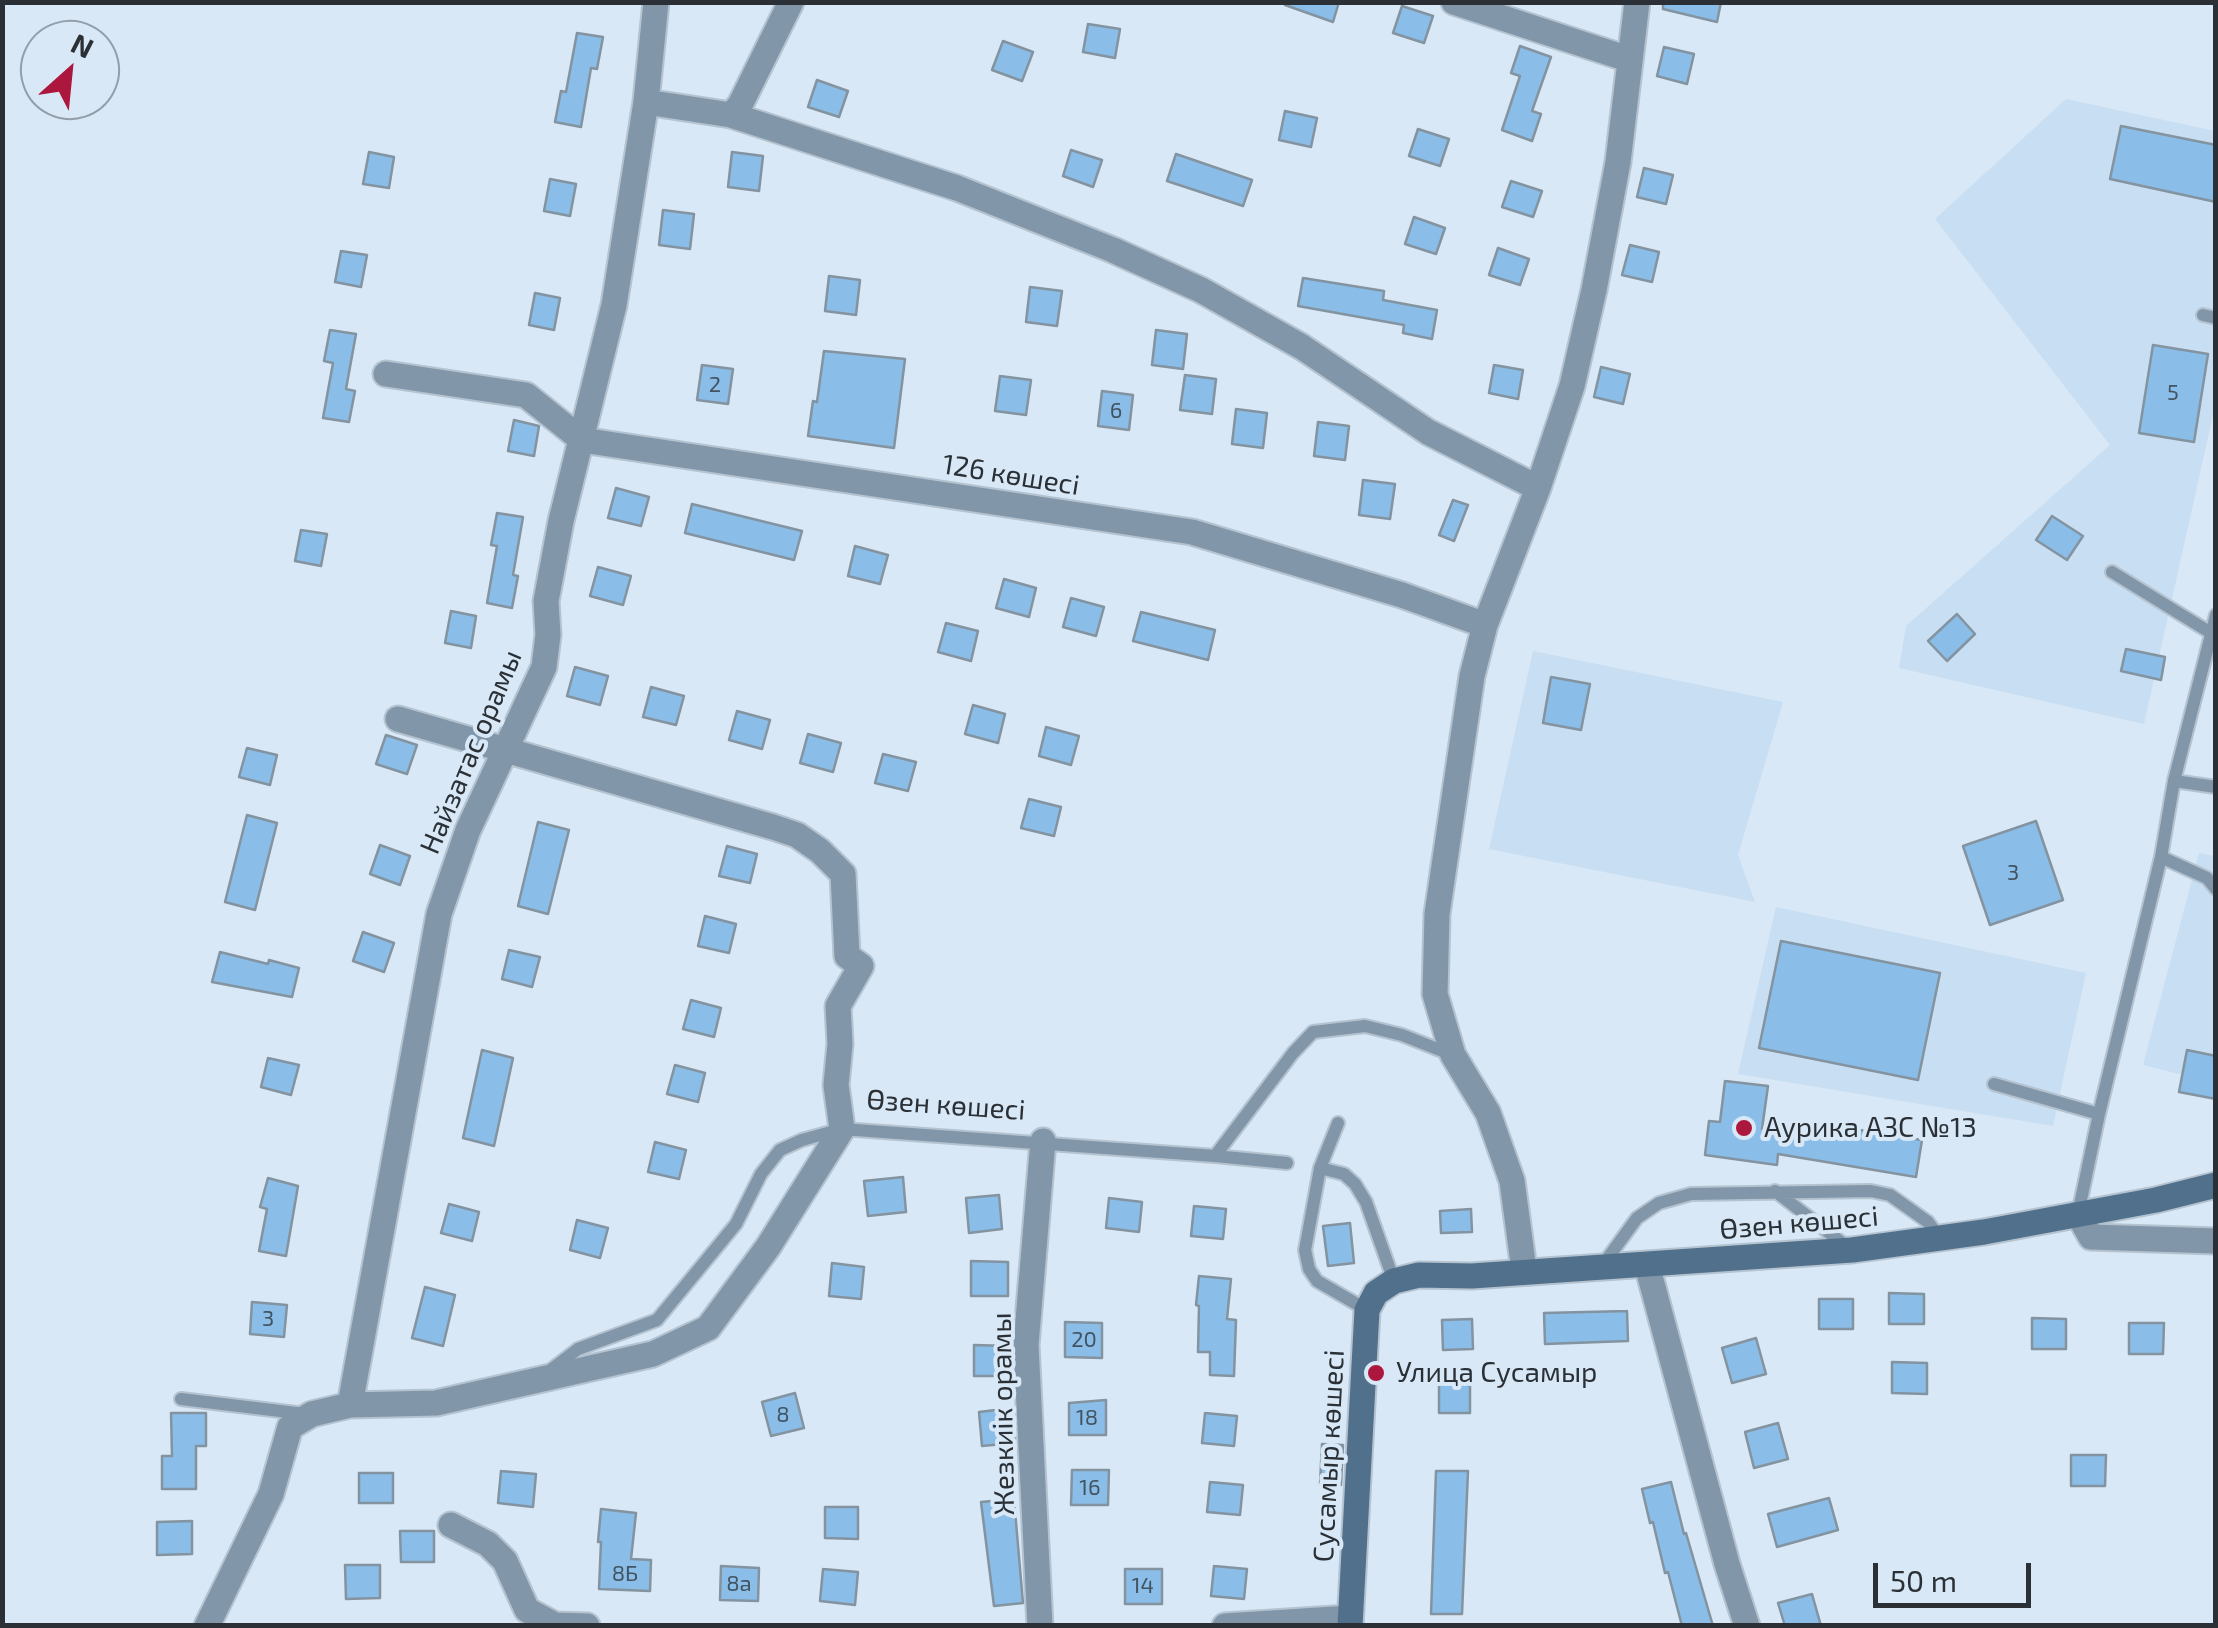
<!DOCTYPE html>
<meta charset="utf-8">
<style>
body{margin:0}
#map{position:relative;width:2218px;height:1628px;overflow:hidden;background:#d8e8f6;font-family:"Exo 2",sans-serif}
canvas{display:block}
.frame{position:absolute;inset:0;border:5px solid #2a3036;pointer-events:none}
.north{position:absolute;left:20px;top:20px;width:100px;height:100px;box-sizing:border-box;background:#d8e8f6;border:2px solid #929ea9;border-radius:50%;rotate:27deg;font-size:28px;font-weight:700;line-height:40px;text-align:center;color:#2a3036}
.north::after{content:'';display:block;margin:auto;width:35px;height:45px;background:#ac173d;clip-path:polygon(50% 0,100% 100%,50% 72%,0 100%)}
.scale{position:absolute;left:1873px;top:1563px;width:158px;height:45px;box-sizing:border-box;border:5px solid #2a3036;border-top:0;padding-left:12px;font-size:30px;line-height:35px;white-space:nowrap;color:#2a3036;-webkit-text-stroke:8px #d8e8f6;paint-order:stroke}
</style>
<div id="map">
<canvas width="2218" height="1628"></canvas>
<div class="frame"></div>
<div class="north">N</div>
<div class="scale">50 m</div>
</div>
<script>
const g = document.querySelector('canvas').getContext('2d');
g.lineJoin = 'round';
function paint(path, color) {
  g.fillStyle = color;
  g.fill(path, 'evenodd');
}
function shape(rows) {
  const path = new Path2D();
  for (const r of rows) {
    path.moveTo(r[0], r[1]);
    for (let i = 2; i < r.length; i += 2) path.lineTo(r[i], r[i + 1]);
  }
  return path;
}
function strokePath(path, color, width, dash) {
  g.strokeStyle = color;
  g.lineWidth = width;
  g.lineCap = dash ? 'butt' : 'round';
  g.setLineDash(dash || []);
  g.stroke(path);
}
function write(font, color, halo, rows, align = 'center') {
  g.font = font + ' "Exo 2",sans-serif';
  g.lineWidth = 8;
  g.setLineDash([]);
  g.textBaseline = 'middle';
  g.strokeStyle = halo;
  g.fillStyle = color;
  for (const [text, x, y, turn = 0] of rows) {
    g.save();
    g.translate(x, y);
    g.rotate((+turn || 0) * Math.PI / 180);
    g.textAlign = isNaN(turn) ? turn : align;
    if (halo) g.strokeText(text, 0, 0);
    g.fillText(text, 0, 0);
    g.restore();
  }
}
paint(shape([
 [2066,99,2215,131,2215,406,2144,724,1899,668,1906,626,2110,445,1935,219],
 [1533,651,1783,702,1738,855,1755,902,1489,849],
 [2199,853,2215,856,2215,1083,2143,1065],
 [1776,907,2086,973,2053,1126,1738,1074]
]), '#c8def2');
const building = shape([
 [1286,2,1339,2,1333,22,1285,5,1286,2],
 [1663,2,1721,2,1717,22,1663,9,1663,2],
 [1402,6,1433,16,1424,43,1393,33,1402,6],
 [1088,24,1120,29,1115,58,1083,52,1088,24],
 [577,33,603,37,597,69,591,68,581,127,555,122,561,91,566,92,577,33],
 [1003,41,1033,52,1022,81,992,70,1003,41],
 [1520,46,1551,57,1532,111,1541,114,1532,141,1502,130,1520,76,1511,73,1520,46],
 [1664,47,1694,54,1687,84,1657,76,1664,47],
 [817,80,848,91,839,117,808,107,817,80],
 [1285,111,1317,118,1311,147,1279,140,1285,111],
 [2121,126,2216,145,2216,202,2110,179,2121,126],
 [1418,129,1449,139,1440,166,1409,156,1418,129],
 [1071,150,1102,160,1093,187,1063,176,1071,150],
 [369,152,394,157,389,188,363,184,369,152],
 [732,152,763,156,759,191,728,187,732,152],
 [1176,154,1252,180,1243,206,1167,181,1176,154],
 [1644,168,1673,175,1666,204,1637,197,1644,168],
 [550,179,576,184,570,216,544,211,550,179],
 [1511,181,1542,191,1533,217,1502,207,1511,181],
 [663,210,694,214,690,249,659,245,663,210],
 [1414,217,1445,228,1436,254,1405,244,1414,217],
 [1630,245,1659,252,1652,282,1622,275,1630,245],
 [1498,248,1529,259,1520,285,1489,275,1498,248],
 [341,251,367,255,361,287,335,282,341,251],
 [829,276,860,280,856,315,825,311,829,276],
 [1303,278,1384,291,1383,300,1437,310,1432,339,1403,333,1404,325,1298,306,1303,278],
 [1030,287,1062,291,1057,326,1026,322,1030,287],
 [535,293,560,298,554,330,529,325,535,293],
 [330,330,356,334,346,389,355,391,349,422,323,418,333,363,324,361,330,330],
 [1156,330,1187,334,1183,369,1152,365,1156,330],
 [2153,345,2208,354,2194,442,2139,433,2153,345],
 [824,351,905,359,894,448,808,436,813,401,817,402,824,351],
 [702,365,733,369,728,404,697,400,702,365],
 [1494,365,1523,370,1518,399,1489,393,1494,365],
 [1601,367,1630,374,1623,404,1594,397,1601,367],
 [1185,375,1216,379,1212,414,1180,410,1185,375],
 [1000,376,1031,380,1026,415,995,411,1000,376],
 [1102,391,1133,395,1129,430,1098,426,1102,391],
 [1236,409,1267,413,1263,448,1232,444,1236,409],
 [514,420,539,426,534,456,508,451,514,420],
 [1318,422,1349,426,1345,460,1314,456,1318,422],
 [1363,480,1395,484,1390,519,1359,515,1363,480],
 [616,488,649,497,641,526,608,518,616,488],
 [1453,500,1468,505,1454,541,1439,535,1453,500],
 [692,504,802,531,794,560,685,533,692,504],
 [497,513,523,517,513,575,518,576,512,608,487,603,497,546,491,545,497,513],
 [2052,516,2083,536,2067,560,2036,540,2052,516],
 [301,530,327,534,321,566,295,561,301,530],
 [855,546,888,555,880,584,848,576,855,546],
 [598,567,631,576,623,605,590,596,598,567],
 [1004,579,1036,588,1029,617,996,608,1004,579],
 [1071,598,1104,607,1096,636,1063,627,1071,598],
 [451,611,476,616,471,648,445,643,451,611],
 [1141,612,1215,630,1208,660,1133,641,1141,612],
 [1957,614,1975,634,1947,661,1928,641,1957,614],
 [946,623,978,631,971,661,938,652,946,623],
 [2126,649,2165,657,2161,680,2121,671,2126,649],
 [575,667,608,676,600,705,567,696,575,667],
 [1551,677,1590,684,1581,730,1543,723,1551,677],
 [651,687,684,696,676,725,643,717,651,687],
 [973,705,1005,714,998,743,965,734,973,705],
 [737,711,770,720,762,749,729,740,737,711],
 [1046,727,1079,736,1071,765,1039,756,1046,727],
 [808,734,841,743,833,772,800,763,808,734],
 [386,735,417,745,407,774,376,764,386,735],
 [247,748,277,755,270,785,239,777,247,748],
 [883,754,916,762,908,791,875,783,883,754],
 [1029,799,1061,807,1054,836,1021,828,1029,799],
 [247,815,277,823,255,910,225,902,247,815],
 [2036,821,2063,900,1990,925,1963,846,2036,821],
 [538,822,569,830,548,914,518,906,538,822],
 [380,845,410,856,400,885,370,874,380,845],
 [727,846,757,854,750,883,719,876,727,846],
 [705,916,736,924,729,953,698,946,705,916],
 [363,932,394,943,384,972,353,961,363,932],
 [1781,941,1940,973,1918,1080,1759,1048,1781,941],
 [509,950,540,957,532,987,502,979,509,950],
 [220,952,268,964,269,960,299,968,292,997,212,982,220,952],
 [691,1000,721,1008,714,1037,683,1029,691,1000],
 [482,1050,513,1058,494,1146,463,1138,482,1050],
 [2187,1050,2216,1056,2216,1099,2179,1092,2187,1050],
 [268,1058,299,1065,291,1095,261,1087,268,1058],
 [675,1065,705,1073,698,1102,667,1094,675,1065],
 [1725,1081,1768,1086,1762,1129,1808,1135,1810,1122,1922,1140,1916,1177,1778,1154,1777,1165,1705,1155,1709,1121,1720,1122,1725,1081],
 [655,1142,686,1150,679,1179,648,1172,655,1142],
 [903,1177,906,1212,868,1216,864,1181,903,1177],
 [268,1178,298,1186,286,1256,259,1251,267,1209,260,1207,268,1178],
 [999,1195,1002,1229,969,1233,966,1198,999,1195],
 [1109,1198,1142,1202,1139,1232,1106,1228,1109,1198],
 [449,1204,479,1212,472,1241,441,1233,449,1204],
 [1194,1206,1226,1209,1223,1239,1191,1236,1194,1206],
 [1471,1209,1472,1232,1441,1233,1440,1211,1471,1209],
 [577,1220,608,1228,600,1258,570,1250,577,1220],
 [1350,1223,1354,1263,1328,1266,1323,1226,1350,1223],
 [971,1261,1008,1262,1008,1296,971,1296,971,1261],
 [832,1263,864,1267,861,1299,829,1296,832,1263],
 [1199,1276,1231,1279,1227,1319,1236,1320,1234,1376,1210,1375,1210,1352,1198,1352,1199,1306,1196,1305,1199,1276],
 [425,1287,455,1295,443,1346,412,1338,425,1287],
 [1889,1293,1924,1294,1924,1324,1889,1324,1889,1293],
 [1819,1299,1853,1299,1853,1329,1819,1329,1819,1299],
 [252,1302,287,1305,284,1337,250,1334,252,1302],
 [1627,1311,1628,1341,1545,1344,1544,1313,1627,1311],
 [2032,1318,2066,1319,2066,1349,2032,1349,2032,1318],
 [1472,1319,1473,1349,1443,1350,1442,1320,1472,1319],
 [1065,1322,1102,1323,1102,1358,1065,1357,1065,1322],
 [2129,1323,2164,1323,2163,1354,2129,1354,2129,1323],
 [1756,1338,1766,1374,1732,1383,1722,1348,1756,1338],
 [974,1345,1009,1346,1009,1376,974,1376,974,1345],
 [1892,1362,1927,1363,1927,1394,1892,1393,1892,1362],
 [1439,1381,1470,1381,1470,1413,1439,1413,1439,1381],
 [795,1393,804,1428,771,1436,762,1402,795,1393],
 [1106,1400,1106,1435,1069,1435,1069,1403,1106,1400],
 [1012,1408,1015,1443,982,1446,979,1412,1012,1408],
 [171,1413,206,1413,206,1446,196,1446,196,1489,162,1489,162,1456,172,1456,171,1413],
 [1205,1413,1237,1416,1234,1446,1202,1443,1205,1413],
 [1778,1423,1788,1459,1754,1468,1745,1432,1778,1423],
 [1322,1444,1343,1445,1341,1485,1320,1484,1322,1444],
 [2071,1455,2106,1455,2105,1486,2071,1486,2071,1455],
 [1072,1470,1109,1470,1108,1505,1071,1505,1072,1470],
 [501,1471,536,1474,533,1507,498,1503,501,1471],
 [1436,1471,1468,1471,1462,1614,1431,1614,1436,1471],
 [359,1473,393,1473,393,1503,359,1503,359,1473],
 [1210,1482,1243,1485,1240,1515,1207,1512,1210,1482],
 [1671,1482,1684,1534,1686,1533,1713,1626,1682,1626,1668,1572,1665,1573,1653,1522,1650,1523,1642,1489,1671,1482],
 [1829,1498,1838,1530,1777,1547,1768,1514,1829,1498],
 [1014,1499,1023,1603,994,1606,981,1502,1014,1499],
 [825,1507,858,1507,858,1539,825,1538,825,1507],
 [601,1509,636,1513,631,1559,651,1560,650,1591,599,1589,601,1542,598,1542,601,1509],
 [192,1521,192,1554,157,1555,157,1522,192,1521],
 [400,1531,434,1531,434,1562,401,1562,400,1531],
 [345,1565,380,1565,380,1598,346,1599,345,1565],
 [721,1566,759,1568,758,1601,720,1600,721,1566],
 [1214,1566,1247,1569,1244,1599,1211,1596,1214,1566],
 [823,1569,858,1572,855,1605,820,1601,823,1569],
 [1125,1569,1162,1569,1162,1604,1125,1604,1125,1569],
 [1812,1594,1821,1626,1785,1626,1778,1603,1812,1594]
]);
paint(building, '#8abee8');
strokePath(building, '#8493a0', 2.5);
const service = shape([
 [2203,315,2216,318],
 [2112,572,2211,633],
 [2174,781,2216,787],
 [2161,857,2207,878,2216,889],
 [1994,1084,2099,1114],
 [1338,1123,1320,1168,1305,1250,1309,1269,1317,1281,1367,1310],
 [1215,1156,1287,1163],
 [1320,1168,1344,1174,1355,1184,1366,1202,1394,1281],
 [1775,1191,1850,1249],
 [2078,1214,2099,1114,2161,857,2174,781,2216,615],
 [1602,1266,1637,1218,1659,1203,1691,1194,1871,1191,1890,1195,1928,1222,1940,1238],
 [548,1372,578,1349,657,1320,736,1224,761,1174,780,1150,802,1140,842,1129,1215,1156,1293,1053,1313,1032,1365,1026,1402,1035,1450,1054],
 [181,1399,305,1414]
]);
const minor = shape([
 [1454,2,1628,59],
 [731,115,740,105,791,2],
 [386,374,526,395,582,440,1192,532,1402,595,1485,625,1538,488,1428,432,1302,347,1201,290,1113,250,957,188,731,115,646,102],
 [1538,488,1572,386,1594,290,1618,162,1637,2],
 [1485,625,1472,676,1437,914,1435,994,1453,1055,1488,1113,1512,1181,1524,1270],
 [2078,1214,2091,1237,2216,1241],
 [1647,1265,1727,1564,1747,1626],
 [350,1405,439,914,468,830,544,667,548,635,546,601,561,521,614,305,646,102,656,2],
 [451,1525,488,1544,505,1561,527,1610,555,1625,587,1626],
 [207,1626,271,1494,290,1427,312,1414,350,1405,436,1403,653,1354,708,1328,768,1247,842,1129,836,1085,840,1044,838,1006,861,966,847,956,843,874,820,851,797,835,773,827,398,719],
 [1040,1626,1026,1345,1043,1141],
 [1225,1626,1350,1618]
]);
const secondary = shape([
 [1350,1626,1367,1310,1376,1293,1394,1281,1419,1275,1472,1276,1852,1250,1984,1232,2156,1200,2216,1185]
]);
strokePath(service, '#b5c3d0', 16);
strokePath(minor, '#b5c3d0', 29);
strokePath(secondary, '#b5c3d0', 29);
strokePath(service, '#8196a9', 12);
strokePath(minor, '#8196a9', 25);
strokePath(secondary, '#50708b', 25);
for (const [x, y, r, color] of [
 [1744,1128,10,"#ac173d"],
 [1376,1373,10,"#ac173d"]
]) {
  const dot = new Path2D();
  dot.arc(x, y, r, 0, 2 * Math.PI);
  g.fillStyle = color;
  g.fill(dot);
  strokePath(dot, '#d8e8f6', 4);
}
write('22px', '#425462', null, [
 ["2",715,385],
 ["5",2173,393],
 ["6",1116,411],
 ["3",2013,873],
 ["3",268,1319],
 ["20",1084,1340],
 ["8",783,1415],
 ["18",1087,1418],
 ["16",1090,1488],
 ["8Б",625,1574],
 ["8а",739,1584],
 ["14",1143,1586]
]);
write('28px', '#2a3036', '#d8e8f6', [
 ["126 көшесі",1011,475,9],
 ["Найзатас орамы",471,752,-67],
 ["Өзен көшесі",946,1105,4],
 ["Өзен көшесі",1799,1223,-5],
 ["Жезкиік орамы",1003,1414,-91],
 ["Сусамыр көшесі",1329,1456,-87]
]);
write('28px', '#2a3036', '#d8e8f6', [
 ["Аурика АЗС №13",1764,1128],
 ["Улица Сусамыр",1396,1373]
], 'left');
</script>
